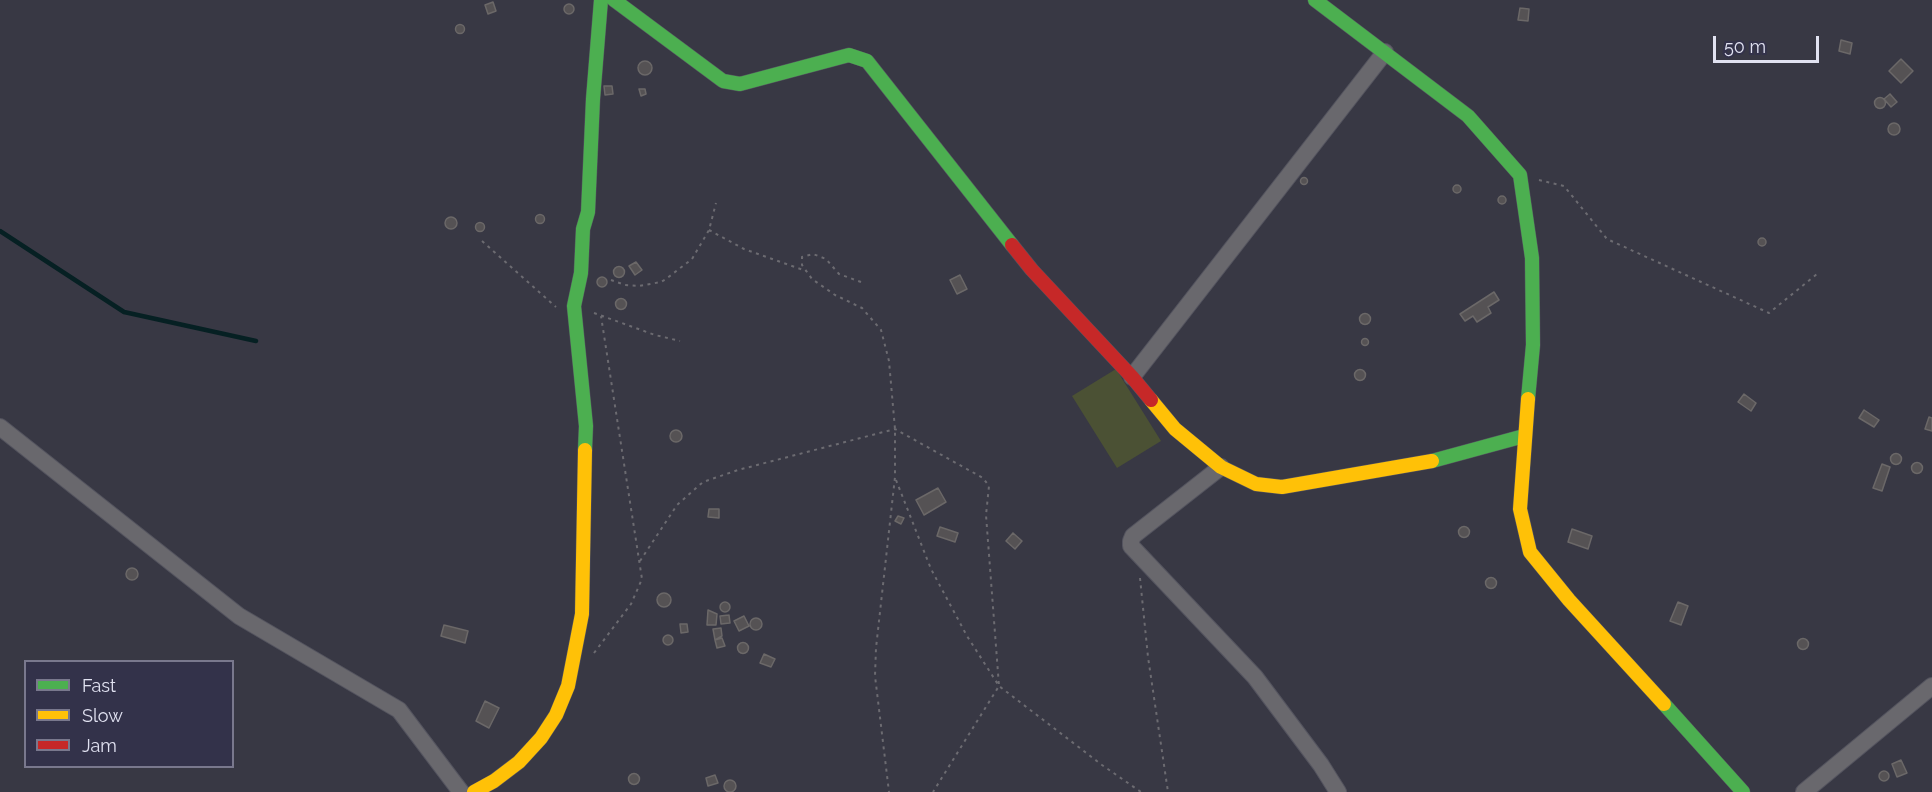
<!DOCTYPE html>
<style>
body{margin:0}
#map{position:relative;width:1932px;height:792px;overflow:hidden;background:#383844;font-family:Raleway,sans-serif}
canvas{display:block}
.legend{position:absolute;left:24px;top:660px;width:210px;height:108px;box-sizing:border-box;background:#33324a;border:2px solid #79788d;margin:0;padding:8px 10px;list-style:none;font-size:18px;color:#e1e2f1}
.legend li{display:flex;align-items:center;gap:12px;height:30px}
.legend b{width:30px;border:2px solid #79788d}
.scale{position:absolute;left:1713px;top:36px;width:106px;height:27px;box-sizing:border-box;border:3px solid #e1e2f1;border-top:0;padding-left:8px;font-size:18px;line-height:21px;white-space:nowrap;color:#e1e2f1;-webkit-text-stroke:4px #33324a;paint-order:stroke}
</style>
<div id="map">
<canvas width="1932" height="792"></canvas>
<ul class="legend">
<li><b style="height:8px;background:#4caf50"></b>Fast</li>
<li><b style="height:8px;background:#ffc107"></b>Slow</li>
<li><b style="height:8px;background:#c62828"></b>Jam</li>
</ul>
<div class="scale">50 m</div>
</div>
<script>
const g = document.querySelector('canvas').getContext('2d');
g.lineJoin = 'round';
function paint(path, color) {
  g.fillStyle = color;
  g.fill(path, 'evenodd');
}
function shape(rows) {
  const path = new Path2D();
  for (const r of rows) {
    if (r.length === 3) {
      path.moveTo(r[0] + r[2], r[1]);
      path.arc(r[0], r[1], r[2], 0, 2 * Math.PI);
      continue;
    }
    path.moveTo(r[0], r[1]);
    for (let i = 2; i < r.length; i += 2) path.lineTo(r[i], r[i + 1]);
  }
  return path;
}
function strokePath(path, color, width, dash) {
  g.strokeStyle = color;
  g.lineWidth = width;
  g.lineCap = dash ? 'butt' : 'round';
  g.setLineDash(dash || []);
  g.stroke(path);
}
paint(shape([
 [1116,369,1161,441,1117,468,1072,396]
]), '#4b5134');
strokePath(shape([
 [0,231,124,312,256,341]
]), '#062023', 4.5);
const building = shape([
 [493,2,496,11,488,14,485,5,493,2],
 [569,9,5],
 [1520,8,1529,9,1528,21,1518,20,1520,8],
 [460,29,4.5],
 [1841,40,1852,43,1850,54,1839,51,1841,40],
 [1901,59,1913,71,1901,83,1889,71,1901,59],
 [645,68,7],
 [604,86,612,86,613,94,605,95,604,86],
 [639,89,645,89,646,94,641,96,639,89],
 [1890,94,1897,102,1891,107,1884,99,1890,94],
 [1880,103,5.5],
 [1894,129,6],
 [1304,181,3.5],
 [1457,189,4],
 [1502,200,4],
 [540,219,4.5],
 [451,223,6],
 [480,227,4.5],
 [1762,242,4],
 [636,262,642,270,635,275,629,266,636,262],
 [619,272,5.5],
 [960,275,967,289,957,294,950,280,960,275],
 [602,282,5],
 [1494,292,1499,300,1488,307,1491,313,1477,322,1473,316,1465,321,1460,314,1494,292],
 [621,304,5.5],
 [1365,319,5.5],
 [1365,342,3.5],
 [1360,375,5.5],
 [1744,394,1756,403,1751,411,1738,402,1744,394],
 [1864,410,1879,420,1874,427,1859,418,1864,410],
 [1929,417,1932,418,1932,431,1925,429,1929,417],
 [676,436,6],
 [1896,459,5.5],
 [1917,468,5.5],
 [1882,464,1890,467,1882,491,1873,488,1882,464],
 [938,488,946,502,924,515,916,500,938,488],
 [709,509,719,509,719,518,708,517,709,509],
 [898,516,904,518,901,524,895,521,898,516],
 [1464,532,5.5],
 [940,527,958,533,955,542,937,536,940,527],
 [1572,529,1592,536,1588,549,1568,542,1572,529],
 [1013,533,1022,541,1015,549,1006,541,1013,533],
 [132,574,6],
 [1491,583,5.5],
 [664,600,7],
 [725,607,5],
 [1678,602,1688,606,1681,625,1670,621,1678,602],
 [708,610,717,614,716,625,707,625,708,610],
 [729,615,730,623,721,624,720,616,729,615],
 [744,616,749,626,739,631,734,621,744,616],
 [756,624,6],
 [680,624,687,624,688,632,681,633,680,624],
 [444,625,468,631,465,643,441,636,444,625],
 [721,628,722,636,715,640,713,629,721,628],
 [668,640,5],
 [722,638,725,646,717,648,715,640,722,638],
 [1803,644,5.5],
 [743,648,5.5],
 [764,654,775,659,771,667,760,663,764,654],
 [485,701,499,708,489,728,476,721,485,701],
 [1901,760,1907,773,1897,777,1892,764,1901,760],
 [1884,776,5],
 [634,779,5.5],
 [715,775,718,783,708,786,706,778,715,775],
 [730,786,6]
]);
paint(building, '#555254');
strokePath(building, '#6b6868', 1.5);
const street = shape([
 [1132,377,1385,52],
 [0,427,239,616,399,710,461,792],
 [1221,467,1133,536,1131,541,1131,546,1255,677,1321,765,1338,792],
 [1804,792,1932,686]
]);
const fast = shape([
 [614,0,723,81,740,84,849,55,867,61,1012,245],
 [1315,0,1468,116,1520,175,1532,258,1533,345,1528,399],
 [585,450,586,426,574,306,581,273,583,229,588,212,593,99,601,0],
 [1432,461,1524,436],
 [1664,704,1743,792]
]);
const slow = shape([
 [1528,399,1520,509,1530,552,1569,600,1664,704],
 [1151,400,1175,429,1221,467,1256,484,1282,487,1432,461],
 [474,792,494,781,519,762,541,738,556,715,568,686,582,614,585,450]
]);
const jam = shape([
 [1012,245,1032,270,1132,377,1151,400]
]);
strokePath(street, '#54545f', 18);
strokePath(fast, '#54545f', 15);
strokePath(slow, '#54545f', 15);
strokePath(jam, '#54545f', 15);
strokePath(shape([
 [1539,180,1564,186,1607,239,1769,313,1817,274],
 [709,230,744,249,806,271],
 [482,241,556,307],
 [611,280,625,285,639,286,661,282,666,279,692,259,709,230,716,203],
 [861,282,839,274,826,259,813,254,802,257,802,265,812,279,835,295,862,308,881,330,889,361,895,429,895,477,876,648,875,676,889,792],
 [594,313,655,335,680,341],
 [896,480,931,569,967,636,999,686,1102,765,1141,792],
 [640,561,677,505,703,482,738,470,895,429,983,478,989,486,986,515,999,686,933,792],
 [1140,578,1148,657,1168,792],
 [594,653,631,604,642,579,601,316]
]), '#6c6b71', 2, [3, 4.5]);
strokePath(street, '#69686d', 16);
strokePath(fast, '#4caf50', 14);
strokePath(slow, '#ffc107', 14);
strokePath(jam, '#c62828', 14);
</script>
